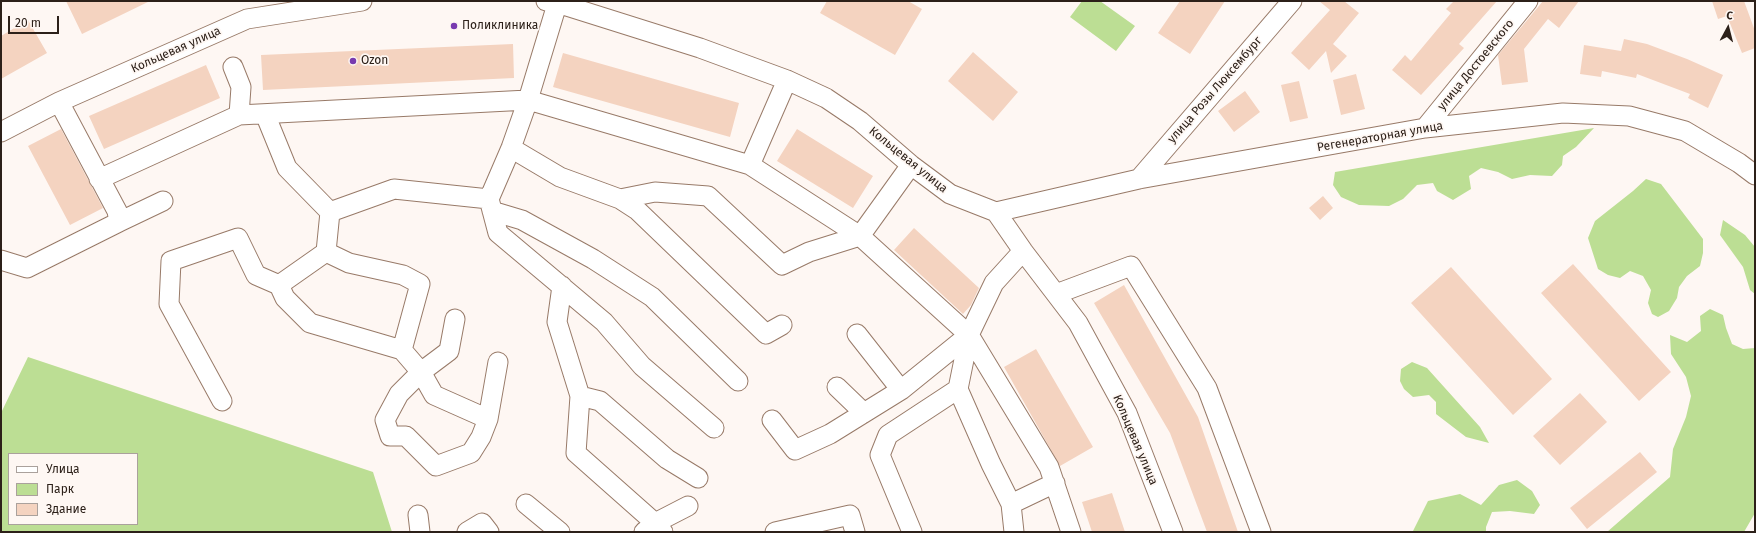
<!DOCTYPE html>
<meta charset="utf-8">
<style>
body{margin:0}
#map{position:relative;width:1756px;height:533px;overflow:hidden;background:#fef7f3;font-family:"Fira Sans",sans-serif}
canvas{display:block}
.frame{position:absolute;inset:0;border:2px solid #2c2019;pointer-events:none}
.legend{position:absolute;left:8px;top:453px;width:130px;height:72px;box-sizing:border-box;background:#fef7f3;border:1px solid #aaa19c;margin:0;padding:5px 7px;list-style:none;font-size:12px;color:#2c2019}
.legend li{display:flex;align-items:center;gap:8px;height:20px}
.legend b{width:20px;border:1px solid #aaa19c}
.north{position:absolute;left:1708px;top:8px;width:40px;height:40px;-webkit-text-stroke:3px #fef7f3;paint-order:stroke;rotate:7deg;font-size:11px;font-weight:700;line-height:16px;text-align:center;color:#2c2019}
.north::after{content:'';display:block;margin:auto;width:14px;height:18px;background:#2c2019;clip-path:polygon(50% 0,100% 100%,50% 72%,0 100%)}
.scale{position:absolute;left:8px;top:16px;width:51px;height:18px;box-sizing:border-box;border:2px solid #2c2019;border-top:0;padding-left:5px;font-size:12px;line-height:14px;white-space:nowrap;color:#2c2019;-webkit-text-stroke:3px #fef7f3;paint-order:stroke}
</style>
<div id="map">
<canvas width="1756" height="533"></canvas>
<div class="frame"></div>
<ul class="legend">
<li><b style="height:5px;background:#fff"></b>Улица</li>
<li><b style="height:11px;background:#bcde94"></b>Парк</li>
<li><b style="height:11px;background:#f4d3c0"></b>Здание</li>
</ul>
<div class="north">С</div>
<div class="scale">20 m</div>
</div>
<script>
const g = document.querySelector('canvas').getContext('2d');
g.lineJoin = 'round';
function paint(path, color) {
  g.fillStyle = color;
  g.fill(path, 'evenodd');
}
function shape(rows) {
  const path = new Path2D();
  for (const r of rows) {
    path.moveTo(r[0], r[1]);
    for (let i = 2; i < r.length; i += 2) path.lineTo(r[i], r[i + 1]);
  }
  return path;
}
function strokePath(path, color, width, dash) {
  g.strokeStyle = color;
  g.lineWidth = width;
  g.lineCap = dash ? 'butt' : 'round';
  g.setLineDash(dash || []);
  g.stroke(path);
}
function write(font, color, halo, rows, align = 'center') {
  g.font = font + ' "Fira Sans",sans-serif';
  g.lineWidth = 3.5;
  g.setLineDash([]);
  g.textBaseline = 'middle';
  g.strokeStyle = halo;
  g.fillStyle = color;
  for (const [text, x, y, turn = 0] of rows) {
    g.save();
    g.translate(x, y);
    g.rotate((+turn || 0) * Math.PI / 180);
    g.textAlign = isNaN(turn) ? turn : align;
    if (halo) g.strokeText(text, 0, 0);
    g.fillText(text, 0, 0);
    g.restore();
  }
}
paint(shape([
 [1082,1,1100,1,1135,26,1116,51,1070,17],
 [1594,128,1576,147,1563,156,1562,165,1552,176,1530,175,1512,179,1498,172,1481,168,1469,176,1471,189,1453,200,1437,191,1433,183,1417,185,1403,199,1389,206,1359,205,1341,197,1333,185,1335,172],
 [1646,179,1661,184,1703,239,1703,253,1700,266,1687,276,1679,287,1677,298,1669,311,1658,317,1652,314,1648,303,1651,290,1643,276,1630,271,1620,278,1608,275,1598,269,1588,238,1595,221,1633,191],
 [1723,220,1745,235,1755,247,1755,294,1750,290,1743,267,1720,235],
 [1710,309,1723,315,1726,328,1732,344,1743,349,1755,348,1755,513,1744,532,1607,532,1670,477,1673,449,1686,417,1691,396,1686,377,1671,354,1670,335,1687,342,1701,331,1700,316],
 [28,357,373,472,392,532,1,532,1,413],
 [9,454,137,454,137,524,9,524],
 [1412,362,1427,368,1480,427,1489,443,1466,437,1436,414,1436,402,1429,395,1413,397,1404,389,1400,381,1401,369],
 [1517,480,1532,491,1540,505,1534,514,1510,511,1492,512,1486,527,1486,532,1413,531,1428,501,1460,494,1481,505,1499,485]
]), '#bcde94');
paint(shape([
 [66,1,150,1,82,34],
 [827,1,908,1,922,9,895,55,820,13],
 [1180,1,1225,1,1190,54,1158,33],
 [1319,1,1344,1,1359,13,1333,44,1347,56,1331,73,1326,51,1309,70,1291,53,1330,10],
 [1454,1,1497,1,1459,44,1464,48,1421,95,1392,70,1405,55,1411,61,1451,13,1446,9],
 [1543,1,1579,1,1559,28,1548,19,1524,49,1528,82,1502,85,1498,55],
 [1712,1,1744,1,1755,31,1755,48,1742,53,1727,16,1718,19],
 [28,20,47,53,1,79,1,36],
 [1624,39,1647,44,1687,59,1723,75,1708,108,1688,98,1690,94,1637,74,1636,78,1602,71,1601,77,1580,74,1584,45,1621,51],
 [513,44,514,78,263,90,261,55],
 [973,52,1018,92,993,121,948,81],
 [563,53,739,103,730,137,553,87],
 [206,65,220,98,104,149,89,116],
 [1356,74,1365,109,1341,115,1333,80],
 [1299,81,1308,118,1290,122,1281,85],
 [1245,91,1260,112,1234,132,1218,111],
 [61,129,103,208,70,225,28,146],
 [797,129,873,176,853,208,777,161],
 [1323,196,1333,208,1320,220,1309,208],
 [914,228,979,288,971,305,963,314,894,250],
 [1573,264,1671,372,1639,401,1541,293],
 [1451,267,1552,379,1513,415,1411,303],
 [1124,285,1198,417,1238,532,1207,532,1170,433,1094,303],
 [1036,349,1093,447,1060,466,1004,367],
 [1580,393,1607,422,1560,465,1533,436],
 [1640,452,1657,472,1587,529,1570,508],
 [1112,493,1125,532,1092,532,1082,502]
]), '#f4d3c0');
const minor = shape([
 [546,1,557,3,700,48,787,80,826,98,860,121,911,165,950,194,996,212,1023,251,1078,323,1127,413,1173,532],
 [233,67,241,87,239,115],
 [265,114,287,168,330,212,394,189,489,199,511,148,528,100,558,1],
 [1425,128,1528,1],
 [1,132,59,102,247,19,362,1],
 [511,148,560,177,620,199,637,210,766,334,782,325],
 [750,165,787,80],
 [99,179,239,115,528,100,750,165,860,236,969,335,1049,467,1071,532],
 [1139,179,1292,1],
 [489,199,498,233,604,322,642,366,714,428],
 [620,199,655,192,708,196,782,265,809,252,860,236,911,165],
 [492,211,522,220,593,259,652,297,738,381],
 [996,212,1139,179,1425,128,1563,113,1629,116,1685,131,1739,163,1755,175],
 [119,222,163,201],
 [1,260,27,268,119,222,117,211,59,102],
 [279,285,285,298,310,323,402,350,420,284,403,275,349,263,326,252,330,212],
 [562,286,557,322,580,396,576,453,655,523,663,532],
 [1056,294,1131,266,1207,388,1261,532],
 [455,319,449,351,421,372,399,394,385,420,390,436,406,436,436,466,471,453,481,437,488,419],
 [857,334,901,390],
 [402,350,421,372,434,395,488,419,498,362],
 [837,387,864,413],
 [580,396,600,401,667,459,698,478],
 [222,401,169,304,171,261,238,238,256,275,279,285,326,252],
 [772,420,795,450,830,434,901,390,969,335],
 [526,504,560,532],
 [1011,504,1055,483],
 [418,515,420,532],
 [467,532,482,523,489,532],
 [644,532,655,523,688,506],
 [775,532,850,515,855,532],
 [912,532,880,455,888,435,958,389],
 [1014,532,1011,504,991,464,958,389,969,335,994,283,1023,251]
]);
strokePath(minor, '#987a68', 21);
strokePath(minor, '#fff', 19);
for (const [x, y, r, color] of [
 [454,26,4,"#783aaf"],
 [353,61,4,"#783aaf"]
]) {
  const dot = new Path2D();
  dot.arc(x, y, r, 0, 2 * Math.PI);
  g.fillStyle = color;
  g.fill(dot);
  strokePath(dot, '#fef7f3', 1.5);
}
write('12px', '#2c2019', '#fef7f3', [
 ["Поликлиника",462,26],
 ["Ozon",361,61]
], 'left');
write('12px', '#2c2019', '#fef7f3', [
 ["Кольцевая улица",176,50,-24],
 ["улица Достоевского",1476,65,-51],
 ["улица Розы Люксембург",1215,90,-49],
 ["Регенераторная улица",1380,137,-10],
 ["Кольцевая улица",908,160,39],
 ["Кольцевая улица",1135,440,67]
]);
</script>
